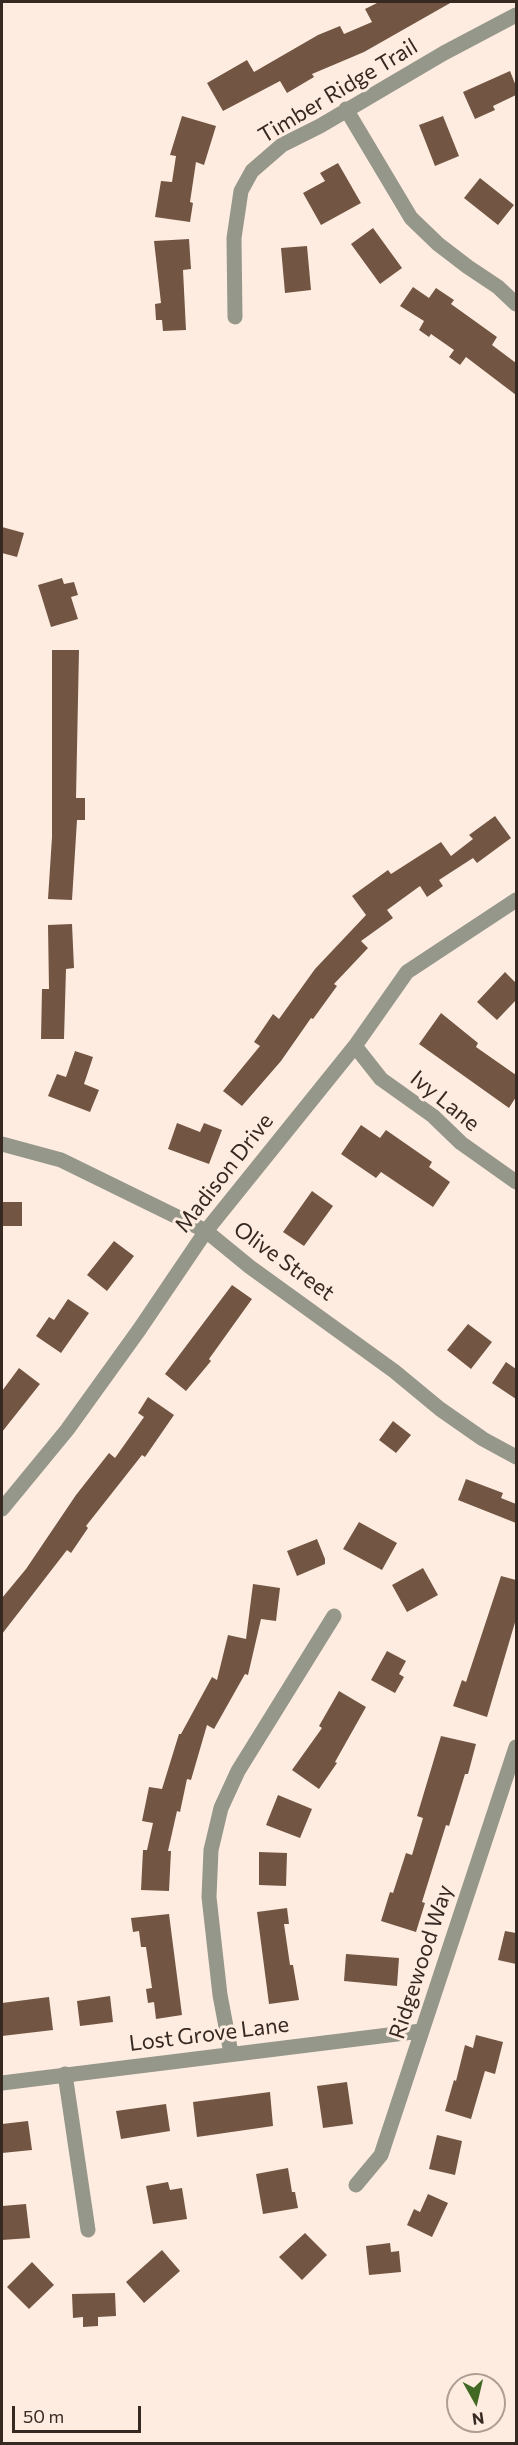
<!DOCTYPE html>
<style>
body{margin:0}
#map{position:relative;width:518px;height:2445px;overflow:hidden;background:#ffece0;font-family:Commissioner,sans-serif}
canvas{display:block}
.frame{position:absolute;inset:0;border:3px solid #352922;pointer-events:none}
.north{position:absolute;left:446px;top:2373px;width:60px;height:60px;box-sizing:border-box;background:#ffece0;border:2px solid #ae9e94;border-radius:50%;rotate:172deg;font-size:16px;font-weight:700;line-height:24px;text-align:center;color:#352922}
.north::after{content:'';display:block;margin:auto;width:21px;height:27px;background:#416924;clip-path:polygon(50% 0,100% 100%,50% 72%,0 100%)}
.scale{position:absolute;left:12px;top:2406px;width:129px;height:27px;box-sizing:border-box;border:3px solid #352922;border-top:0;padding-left:8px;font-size:18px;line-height:21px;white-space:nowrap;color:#352922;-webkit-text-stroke:4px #ffece0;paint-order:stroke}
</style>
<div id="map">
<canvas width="518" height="2445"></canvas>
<div class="frame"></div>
<div class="north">N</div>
<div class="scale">50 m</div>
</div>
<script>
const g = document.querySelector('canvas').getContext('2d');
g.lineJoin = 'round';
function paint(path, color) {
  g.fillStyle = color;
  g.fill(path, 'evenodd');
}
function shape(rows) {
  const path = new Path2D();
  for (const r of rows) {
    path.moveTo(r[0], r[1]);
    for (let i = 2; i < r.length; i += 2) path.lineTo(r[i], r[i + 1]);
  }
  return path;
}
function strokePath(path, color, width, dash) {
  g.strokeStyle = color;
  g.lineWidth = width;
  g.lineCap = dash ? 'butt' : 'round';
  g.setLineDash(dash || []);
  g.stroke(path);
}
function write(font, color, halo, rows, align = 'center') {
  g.font = font + ' Commissioner,sans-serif';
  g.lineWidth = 6;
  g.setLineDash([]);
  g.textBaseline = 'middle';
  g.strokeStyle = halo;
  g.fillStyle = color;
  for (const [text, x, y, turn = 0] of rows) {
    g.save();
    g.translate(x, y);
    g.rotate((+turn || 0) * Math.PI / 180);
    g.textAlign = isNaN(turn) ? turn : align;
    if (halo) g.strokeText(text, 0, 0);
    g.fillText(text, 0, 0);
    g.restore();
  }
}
paint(shape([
 [379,2,452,2,364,52,312,74,314,77,287,93,280,81,223,111,207,83,247,60,254,72,318,35,340,26,344,34,372,22,365,9],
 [510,71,516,86,516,95,493,106,495,110,475,119,463,92],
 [182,116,216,126,204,165,196,162,190,202,193,203,190,222,155,217,161,181,172,182,176,156,170,155],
 [443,116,459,156,435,166,419,125],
 [338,163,361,203,321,225,303,193,325,181,320,173],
 [480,178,514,205,498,225,464,198],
 [373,228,402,268,380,284,351,244],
 [189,239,191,269,183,270,186,330,163,331,162,320,156,320,155,304,161,303,154,241],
 [307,246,311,290,285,293,281,248],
 [413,287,429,298,436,288,454,300,451,304,497,337,492,345,516,363,516,395,466,357,460,365,449,357,454,350,431,334,429,337,419,330,424,321,400,306],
 [2,527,24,533,17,557,2,553],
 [62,578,64,584,74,582,78,595,71,597,78,619,51,627,38,585],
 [52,650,79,650,76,798,85,798,85,820,77,820,72,900,48,899,52,837],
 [495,816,511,838,477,863,473,858,439,880,443,886,427,897,420,886,387,910,393,918,361,941,368,948,334,984,337,986,313,1019,311,1018,281,1061,242,1106,223,1091,260,1046,254,1042,273,1014,279,1019,315,969,366,915,352,896,388,870,391,874,441,842,451,856,473,839,469,835],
 [72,924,74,968,66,969,64,1039,41,1039,42,989,49,989,48,925],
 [505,972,516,983,516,1000,497,1020,477,1002],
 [441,1013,478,1043,476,1047,516,1075,516,1097,509,1108,419,1044],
 [75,1051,93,1057,84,1084,99,1090,90,1112,48,1096,57,1074,66,1077],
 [177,1123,200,1132,204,1123,222,1130,209,1164,168,1149],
 [361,1125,380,1138,386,1130,432,1162,429,1167,450,1182,433,1207,381,1172,376,1178,341,1154],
 [312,1191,333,1206,304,1246,283,1232],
 [2,1202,22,1202,22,1226,2,1226],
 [114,1241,134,1256,107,1291,87,1275],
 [232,1285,252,1299,209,1359,211,1361,186,1391,165,1374],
 [68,1299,89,1313,61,1353,36,1336,49,1317,54,1320],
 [468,1324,492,1342,471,1369,447,1350],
 [506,1362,516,1369,516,1399,492,1383],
 [19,1368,40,1384,2,1432,2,1391],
 [148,1397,174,1415,145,1457,142,1455,86,1526,88,1528,71,1553,67,1550,2,1634,2,1598,26,1569,76,1495,109,1453,115,1458,144,1417,138,1413],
 [393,1421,411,1435,396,1453,379,1440],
 [466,1479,503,1493,501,1498,516,1504,516,1523,458,1500],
 [359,1522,397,1543,382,1570,343,1549],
 [317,1539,325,1559,325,1564,297,1576,287,1551],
 [423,1568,438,1595,407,1612,392,1585],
 [501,1576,516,1580,516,1619,487,1717,453,1706,462,1680,466,1682],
 [253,1584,280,1588,276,1621,261,1619,248,1675,245,1674,214,1729,207,1725,191,1780,187,1779,180,1812,177,1811,168,1851,171,1851,169,1891,141,1890,143,1850,147,1850,153,1823,142,1821,149,1787,162,1789,179,1734,181,1734,212,1677,217,1680,228,1635,246,1639],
 [387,1651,406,1661,399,1674,404,1677,395,1693,371,1680],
 [339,1691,366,1707,335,1762,337,1763,319,1789,292,1770,322,1728,319,1726],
 [441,1736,476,1744,468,1774,465,1774,449,1826,446,1825,422,1902,425,1903,416,1932,381,1921,390,1892,393,1893,406,1853,412,1855,423,1818,417,1816],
 [278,1795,312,1809,300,1838,266,1825],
 [259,1852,287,1853,286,1886,259,1885],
 [287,1908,289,1924,284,1924,290,1965,293,1965,299,2000,269,2004,257,1912],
 [169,1914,182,2015,156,2019,154,2002,148,2003,146,1989,152,1988,146,1947,141,1947,139,1931,133,1932,131,1918],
 [505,1931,516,1933,516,1964,498,1960],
 [346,1954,399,1958,397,1986,344,1981],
 [110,1996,113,2022,80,2026,77,2001],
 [49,1997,53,2030,2,2036,2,2003],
 [476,2035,503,2042,495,2074,485,2071,471,2119,445,2111,454,2080,456,2081,465,2045,473,2048],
 [347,2082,353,2124,323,2128,317,2086],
 [270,2092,273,2126,197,2137,193,2102],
 [166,2104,170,2131,121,2139,116,2111],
 [28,2121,32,2150,2,2153,2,2124],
 [437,2135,462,2141,455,2175,429,2169],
 [288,2168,292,2192,295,2192,298,2208,263,2214,256,2174],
 [168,2182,170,2190,182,2188,187,2219,153,2224,146,2186],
 [428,2194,448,2203,432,2237,407,2225,414,2209,420,2212],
 [26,2204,30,2238,2,2240,2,2206],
 [305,2233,327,2255,302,2280,279,2257],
 [390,2243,391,2252,399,2251,401,2272,369,2275,366,2246],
 [162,2250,180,2271,144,2303,126,2282],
 [32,2262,54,2285,29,2309,7,2287],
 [115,2293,116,2316,98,2317,98,2326,83,2327,83,2317,73,2318,72,2294]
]), '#725643');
strokePath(shape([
 [346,109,411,218,438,244,468,267,498,287,516,304],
 [235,317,234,238,241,191,252,171,282,145,320,126,444,53,516,15],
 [355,1046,381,1079,433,1116,461,1143,516,1182],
 [2,1144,61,1160,206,1231,250,1267,394,1371,440,1409,483,1439,516,1457],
 [2,1509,67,1430,139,1330,206,1231,355,1046,407,972,516,900],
 [231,2053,220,1995,209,1897,211,1850,221,1808,238,1771,334,1616],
 [65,2074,88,2230],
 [2,2083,421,2031],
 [356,2185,381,2155,516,1747]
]), '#949789', 15);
write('22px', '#352922', '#ffece0', [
 ["Timber Ridge Trail",338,91,-31],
 ["Ivy Lane",445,1101,39],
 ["Madison Drive",224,1173,-52],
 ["Olive Street",284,1261,36],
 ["Ridgewood Way",421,1962,-72],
 ["Lost Grove Lane",209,2034,-7]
]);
</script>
